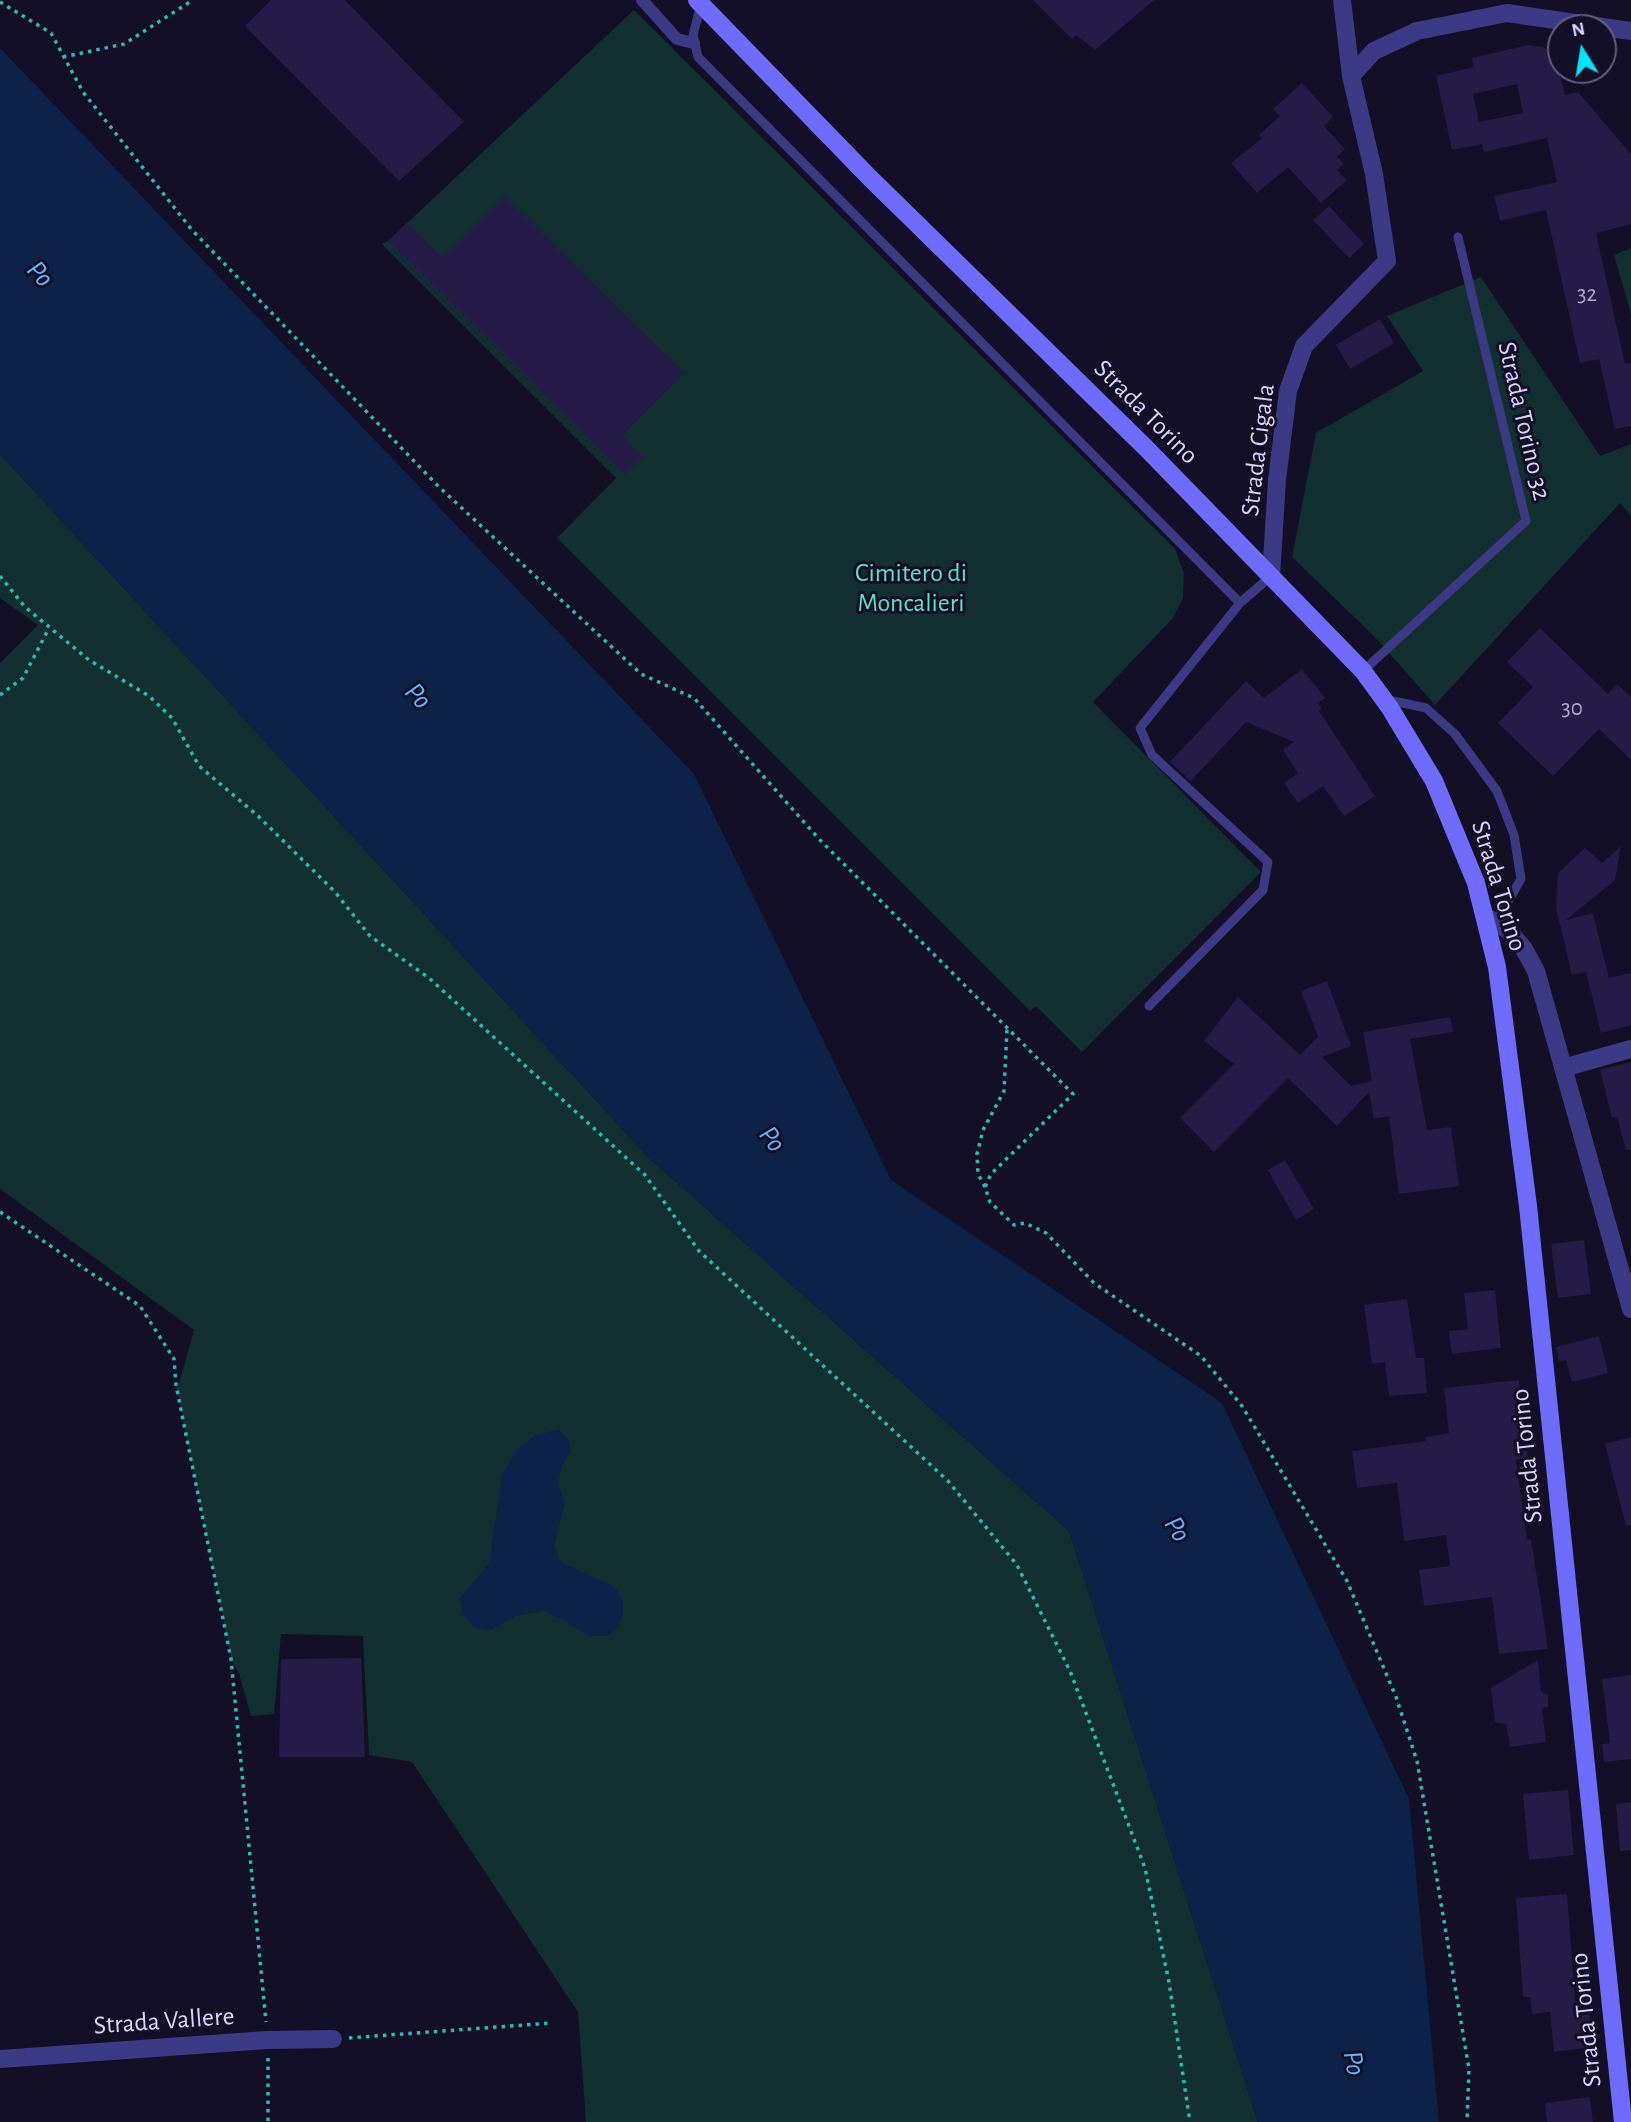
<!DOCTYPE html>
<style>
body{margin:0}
#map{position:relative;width:1631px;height:2122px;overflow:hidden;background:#130f26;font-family:"Alegreya Sans",sans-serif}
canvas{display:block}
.north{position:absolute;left:1547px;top:14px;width:70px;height:70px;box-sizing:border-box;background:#130f26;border:2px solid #625e7d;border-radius:50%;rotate:349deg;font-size:19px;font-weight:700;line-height:28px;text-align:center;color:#d9d4ff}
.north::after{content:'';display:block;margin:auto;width:24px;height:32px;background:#00e5ff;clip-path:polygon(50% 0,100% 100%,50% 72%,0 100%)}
</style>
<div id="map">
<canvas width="1631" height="2122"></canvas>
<div class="north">N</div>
</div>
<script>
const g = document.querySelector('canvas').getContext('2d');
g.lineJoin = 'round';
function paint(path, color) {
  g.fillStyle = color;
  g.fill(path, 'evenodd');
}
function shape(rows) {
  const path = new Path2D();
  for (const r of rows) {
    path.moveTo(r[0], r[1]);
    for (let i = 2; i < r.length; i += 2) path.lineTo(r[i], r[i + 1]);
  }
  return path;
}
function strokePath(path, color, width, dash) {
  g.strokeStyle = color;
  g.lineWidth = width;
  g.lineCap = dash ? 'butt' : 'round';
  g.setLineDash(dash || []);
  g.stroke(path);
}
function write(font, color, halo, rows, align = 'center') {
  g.font = font + ' "Alegreya Sans",sans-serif';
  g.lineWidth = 6;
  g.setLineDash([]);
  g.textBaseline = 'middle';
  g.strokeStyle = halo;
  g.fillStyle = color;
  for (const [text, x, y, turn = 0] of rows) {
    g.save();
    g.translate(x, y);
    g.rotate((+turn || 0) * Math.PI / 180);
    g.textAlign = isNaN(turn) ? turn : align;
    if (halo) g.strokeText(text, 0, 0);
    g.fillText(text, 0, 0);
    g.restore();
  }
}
paint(shape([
 [634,10,1175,549,1184,573,1183,598,1173,618,1093,702,1261,872,1082,1052,1036,1006,1030,1011,557,538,616,478,382,244,388,241],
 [1631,248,1631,314,1614,255],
 [1481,277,1600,456,1631,444,1631,516,1620,503,1435,705,1377,639,1292,557,1316,433,1423,371,1387,316],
 [0,454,649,1158,1069,1531,1258,2122,586,2122,578,2012,412,1762,369,1755,363,1636,281,1634,274,1714,251,1716,239,1673,231,1659,176,1385,179,1384,194,1330,0,1189,0,663,38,625,0,598]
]), '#12302f');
paint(shape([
 [0,48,694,774,891,1180,1222,1403,1409,1799,1439,2122,1258,2122,1069,1531,649,1158,0,454],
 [559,1429,568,1439,571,1451,562,1466,558,1484,565,1501,554,1546,561,1562,615,1587,623,1601,623,1616,618,1627,607,1636,588,1636,564,1620,543,1611,516,1616,489,1631,474,1628,463,1614,460,1598,489,1563,502,1476,518,1448,534,1436]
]), '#0c2248');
paint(shape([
 [271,0,345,0,464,122,399,181,245,26],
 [1033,0,1154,0,1095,50,1076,35,1072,39],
 [1528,45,1543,47,1555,56,1565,95,1578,92,1631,154,1631,224,1596,233,1625,364,1631,363,1631,426,1615,429,1599,359,1580,363,1546,210,1500,221,1494,196,1557,182,1547,138,1484,152,1482,144,1452,150,1436,76,1474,67,1472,58],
 [1517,84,1523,113,1479,122,1473,94],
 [1302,83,1333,117,1324,126,1345,149,1337,157,1344,164,1337,170,1347,180,1321,203,1288,167,1257,193,1231,163,1262,138,1259,135,1280,116,1273,109],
 [504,196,684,373,622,436,643,457,625,475,388,241,407,223,443,258],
 [1329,206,1364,244,1349,258,1313,220],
 [1380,319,1394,343,1350,369,1336,345],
 [1540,628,1608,694,1617,684,1631,697,1631,760,1599,729,1553,776,1498,723,1533,687,1507,662],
 [1302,669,1325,698,1318,703,1322,709,1319,711,1375,796,1344,816,1323,786,1298,803,1284,783,1298,773,1283,750,1294,742,1246,722,1191,781,1170,762,1246,681,1264,698],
 [1621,846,1615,880,1566,920,1593,913,1609,978,1631,973,1631,1025,1601,1033,1586,972,1572,975,1556,908,1558,873,1585,848,1602,863],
 [1327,981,1351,1046,1322,1057,1351,1086,1372,1081,1363,1032,1450,1017,1453,1032,1410,1039,1427,1130,1451,1127,1459,1186,1399,1194,1389,1116,1374,1119,1369,1092,1337,1126,1288,1078,1214,1152,1180,1118,1234,1064,1204,1041,1238,997,1300,1055,1318,1037,1301,991],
 [1631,1062,1631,1150,1626,1150,1617,1117,1612,1118,1600,1070],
 [1285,1160,1314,1209,1296,1220,1268,1170],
 [1584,1240,1591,1294,1558,1298,1551,1244],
 [1495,1290,1501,1348,1452,1354,1449,1331,1468,1329,1464,1293],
 [1407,1299,1416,1358,1424,1358,1427,1393,1389,1396,1385,1362,1372,1364,1364,1305],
 [1599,1336,1608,1373,1572,1382,1566,1360,1559,1361,1556,1347],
 [1519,1380,1528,1458,1516,1460,1527,1540,1531,1539,1548,1649,1499,1654,1492,1597,1424,1606,1419,1570,1450,1566,1446,1535,1404,1541,1397,1483,1357,1488,1352,1451,1426,1441,1425,1437,1449,1433,1444,1388],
 [1631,1437,1631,1525,1626,1526,1605,1444],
 [361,1658,365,1757,279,1757,281,1659],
 [1538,1660,1541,1691,1548,1695,1548,1707,1542,1708,1546,1742,1510,1747,1506,1724,1495,1722,1491,1688],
 [1631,1675,1631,1759,1604,1762,1602,1744,1610,1743,1602,1679],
 [1568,1790,1574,1855,1529,1860,1523,1794],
 [1631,1802,1631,1850,1620,1851,1616,1804],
 [1567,1894,1575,2001,1588,2000,1593,2047,1554,2052,1550,2012,1532,2014,1530,1997,1523,1997,1516,1898],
 [1590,2097,1593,2122,1547,2122,1545,2103]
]), '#241b47');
strokePath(shape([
 [0,2,51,33,83,92,192,230,438,486,641,674,694,698,819,839,1073,1094,991,1174,985,1187,990,1202,1014,1225,1025,1223,1046,1233,1094,1283,1201,1356,1242,1406,1347,1581,1396,1697,1417,1761,1469,2069,1467,2122],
 [63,57,124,44,193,0],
 [0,576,25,607,89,660,149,696,172,718,199,766,258,816,335,892,370,936,429,978,645,1175,699,1251,948,1481,1017,1565,1070,1671,1145,1868,1169,1982,1190,2122],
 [0,695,23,678,49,628],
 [985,1187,978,1174,977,1154,983,1130,1004,1091,1007,1029],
 [0,1212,140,1306,174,1359,176,1385,231,1659,266,2022],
 [349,2038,551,2023],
 [268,2058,268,2122]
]), '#2fb8b0', 3.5, [3.5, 5]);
strokePath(shape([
 [701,4,693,35,698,57,1240,603,1271,576],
 [1363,671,1526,521,1458,237],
 [1384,699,1426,708,1455,734,1497,791,1514,835,1521,879,1495,924],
 [1149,1006,1263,890,1268,862,1152,755,1140,728,1240,603]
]), '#3d3a85', 9);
strokePath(shape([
 [642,0,677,39,694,43]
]), '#3d3a85', 12);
strokePath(shape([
 [1342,0,1351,76],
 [1271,576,1277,480,1288,391,1304,346,1387,261,1374,174,1351,76,1374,51,1417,31,1507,13,1631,31],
 [1563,1068,1631,1049],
 [0,2059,267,2040,333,2039]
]), '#3d3a85', 18);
strokePath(shape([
 [1486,917,1508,930,1524,949,1536,971,1631,1309]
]), '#3d3a85', 18);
strokePath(shape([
 [697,0,870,178,1146,448,1363,671,1390,708,1434,781,1476,883,1497,967,1528,1206,1623,2122]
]), '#6f6bff', 18);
write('23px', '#aca6d1', null, [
 ["32",1587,294],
 ["30",1572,708]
]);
write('26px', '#d9d4ff', '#130f26', [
 ["Strada Torino",1146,412,45],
 ["Strada Torino 32",1524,421,77],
 ["Strada Cigala",1258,450,-83],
 ["Strada Torino",1499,886,73],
 ["Strada Torino",1527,1456,-96],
 ["Strada Torino",1586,2020,-96],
 ["Strada Vallere",164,2021,-4]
]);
write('26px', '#5fe0c0', '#130f26', [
 ["Cimitero di",911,573],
 ["Moncalieri",911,603]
]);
write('italic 28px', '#62b6ff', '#130f26', [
 ["Po",40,274,48],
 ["Po",418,696,48],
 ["Po",772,1139,52],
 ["Po",1177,1529,58],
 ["Po",1354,2063,79]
]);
</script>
